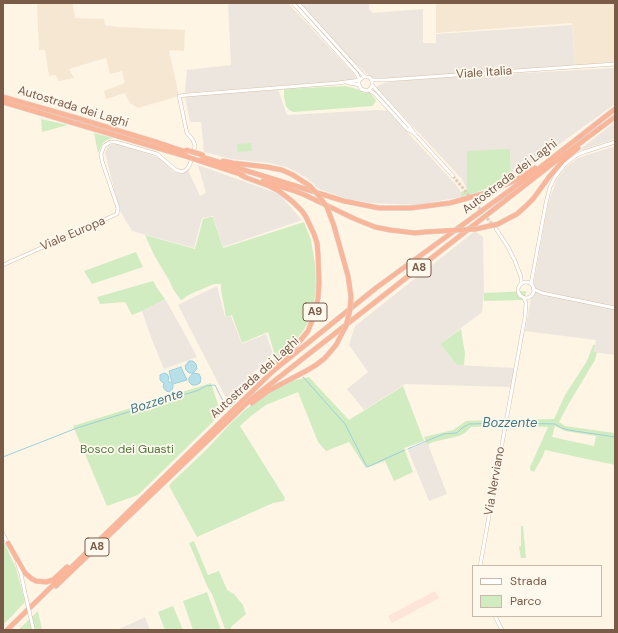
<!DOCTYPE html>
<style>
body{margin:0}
#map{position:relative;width:618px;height:633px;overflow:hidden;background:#fef5e5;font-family:"DM Sans",sans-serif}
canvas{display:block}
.frame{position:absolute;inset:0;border:4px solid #795b48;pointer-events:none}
.legend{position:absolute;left:472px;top:565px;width:130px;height:52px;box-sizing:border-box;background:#fff8ed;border:1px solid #c9b9ab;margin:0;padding:5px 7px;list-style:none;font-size:12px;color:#795b48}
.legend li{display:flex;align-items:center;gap:8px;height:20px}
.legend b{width:20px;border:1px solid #c9b9ab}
</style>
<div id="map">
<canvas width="618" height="633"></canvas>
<div class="frame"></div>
<ul class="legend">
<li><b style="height:5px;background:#fff"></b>Strada</li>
<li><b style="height:11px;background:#d2ecc2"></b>Parco</li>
</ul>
</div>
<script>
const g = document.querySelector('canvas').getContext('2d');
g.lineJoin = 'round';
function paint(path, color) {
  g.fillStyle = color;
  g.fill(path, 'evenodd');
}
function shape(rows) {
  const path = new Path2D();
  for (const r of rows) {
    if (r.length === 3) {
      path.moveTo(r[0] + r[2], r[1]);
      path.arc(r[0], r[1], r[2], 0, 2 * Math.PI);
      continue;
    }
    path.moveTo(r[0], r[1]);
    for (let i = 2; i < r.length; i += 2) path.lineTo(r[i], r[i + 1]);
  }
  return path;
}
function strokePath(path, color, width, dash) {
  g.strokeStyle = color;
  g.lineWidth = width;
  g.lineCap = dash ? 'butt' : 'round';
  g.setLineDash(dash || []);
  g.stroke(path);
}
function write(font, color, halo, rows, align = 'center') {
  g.font = font + ' "DM Sans",sans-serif';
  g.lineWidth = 3.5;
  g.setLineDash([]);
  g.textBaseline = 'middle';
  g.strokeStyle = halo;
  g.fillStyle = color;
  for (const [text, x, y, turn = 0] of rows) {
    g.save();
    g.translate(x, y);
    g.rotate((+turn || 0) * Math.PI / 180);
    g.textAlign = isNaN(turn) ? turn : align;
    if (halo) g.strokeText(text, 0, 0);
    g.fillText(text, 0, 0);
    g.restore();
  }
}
paint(shape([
 [37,3,73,3,75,18,104,19,105,25,117,27,185,30,184,51,169,50,179,96,138,108,130,103,125,93,106,99,104,91,125,83,122,71,110,74,106,58,69,69,74,78,59,81,56,75,49,76,45,50,39,50],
 [436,3,615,3,615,62,575,66,572,23,436,33]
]), '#f6e7d3');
paint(shape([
 [435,591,439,598,392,623,388,616]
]), '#ffe5d8');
paint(shape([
 [228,3,288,3,353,73,355,76,356,80,185,93,187,70,231,65],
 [300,3,369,3,369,9,373,13,423,9,423,43,436,43,436,34,572,25,575,66,376,79,367,74,346,55],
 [615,68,615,104,532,164,511,178,510,149,467,190,462,179,376,87,384,83,397,81,451,77],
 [278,89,287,115,377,110,388,111,457,186,461,192,461,197,417,205,372,203,348,199,319,189,307,178,289,168,270,163,231,159,204,152,201,122,190,122,185,97,198,95],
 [615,122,615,139,579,151,582,148],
 [115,143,160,158,174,172,180,174,188,170,200,196,206,193,198,165,279,194,302,220,223,247,213,216,202,218,194,248,132,231,119,209,105,153,107,148,110,145],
 [615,146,615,355,594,352,596,340,525,331,548,204,557,179,567,166,578,158],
 [475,231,483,237,484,293,482,312,440,344,457,365,514,368,511,387,405,384,364,410,347,389,368,372,349,345,355,326],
 [217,286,225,317,231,316,242,344,266,334,273,353,227,400,178,305],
 [165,299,181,327,197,357,164,369,152,340,142,311],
 [427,442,447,494,429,501,408,450],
 [145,617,150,630,116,630,128,625]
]), '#ede6df');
paint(shape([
 [346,86,357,89,364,93,370,93,376,100,373,106,293,112,289,110,286,106,284,97,284,89],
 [41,119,68,125,42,132],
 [94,133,113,138,107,140,103,143,98,153],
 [251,143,252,151,238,152,237,144],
 [510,149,511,178,478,192,461,197,461,192,467,190,467,151],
 [210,217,213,217,223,248,304,222,311,240,315,264,316,285,314,304,310,319,303,331,294,343,276,359,268,332,242,343,232,315,226,317,221,290,221,284,214,284,195,292,187,296,182,300,180,299,173,289,170,282,154,255,145,235,195,249,203,219],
 [136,252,143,267,92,284,84,271],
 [153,281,157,288,165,299,142,311,132,315,125,302,100,304,97,297],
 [526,291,525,300,484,301,484,293],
 [461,329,465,354,464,365,457,365,440,344],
 [593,345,595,345,594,352,597,352,595,360,568,405,559,422,565,426,615,433,615,465,545,450,543,456,534,472,530,470,530,467,548,427,513,426,471,427,465,433,459,436,433,442,427,445,424,437,453,430,466,421,490,420,554,419,565,395,587,361],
 [555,426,565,431,596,436,594,446,552,437],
 [309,377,349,420,403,386,424,441,404,448,413,472,394,481,385,461,366,468,349,442,326,451,318,442,298,392,266,405,251,416,240,426,285,498,284,501,273,503,197,537,169,486,171,483,205,451,230,424,245,410,267,393,291,381],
 [211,383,221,414,138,495,107,506,73,426],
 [521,526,523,526,526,558,521,558,519,547,521,546],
 [3,540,16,568,25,602,20,607,13,615,3,625],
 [194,541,208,575,219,571,227,590,234,594,243,605,246,614,231,627,231,630,225,630,225,629,212,594,208,588,189,543],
 [207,592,221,630,193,630,183,601],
 [173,606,183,630,165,630,158,612],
 [38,611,42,630,18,630]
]), '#d2ecc2');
const water = shape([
 [189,361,193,361,196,364,197,369,193,373,199,374,201,378,200,383,196,385,192,385,189,382,189,378,193,373,189,373,186,370,185,366,189,361],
 [181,367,187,380,173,384,173,387,172,390,169,392,166,391,163,387,164,383,162,382,160,380,160,375,164,373,167,374,169,377,168,381,172,383,169,371,181,367]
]);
paint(water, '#b8e0e9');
strokePath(water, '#9dd0db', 1);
strokePath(shape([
 [303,377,345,424,367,467,405,450],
 [507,423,555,424,562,428,568,430,615,437],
 [408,449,436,437,444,434,457,433,462,428,469,424,504,423],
 [3,457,77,428,199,390,206,386,215,385,225,405,229,408,257,378,282,354,283,355]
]), '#9dd0db', 1);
strokePath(shape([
 [453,176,496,229]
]), '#ddcebe', 3, [3, 1.5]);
const secondary = shape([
 [293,3,357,74,359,79,359,85,361,89,367,91,370,89,372,86,372,82,371,79,369,77,363,77,360,80],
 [298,3,365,77],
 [371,80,385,80,615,64],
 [348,83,356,84,359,85],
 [372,85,410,127,414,133,453,176],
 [369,90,375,94,407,129,412,132],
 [496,229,508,247,515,261,521,277,521,284],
 [3,265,117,214,118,208,102,161,101,154,104,146,110,142,116,142,157,154,176,170,182,172,187,169,190,164,195,146,193,140,187,133,186,129,180,100,179,96,187,95,338,83,360,80],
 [526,290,8],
 [531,284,546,203,550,187,555,177,565,164,577,155,584,152,615,142],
 [533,289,542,293,615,308],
 [3,534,8,544],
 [17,562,21,574,25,593],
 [480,566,525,317,526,303,524,298],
 [495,616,502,630]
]);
const highway = shape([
 [3,97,77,118,159,143,186,152],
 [3,102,185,156],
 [202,157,344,201,379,208,411,208,450,203,486,193,514,181,535,168],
 [200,161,243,175],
 [223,161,233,163,267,167,282,170,293,175],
 [241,175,247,178,269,186,279,191,293,202,302,211,306,217,314,234,317,243,318,253,319,283,318,299,312,321,308,331,300,341,273,368],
 [263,181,292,190,305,195,355,219,375,227,390,230],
 [498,224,517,214,527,205,533,199,549,177,563,161,578,148],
 [252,403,268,391,306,371,316,365,325,358,336,345],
 [8,543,25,573,32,579,36,581,46,582,53,580,67,567],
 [56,586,249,401,301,360,552,164,615,117],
 [7,630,273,371,376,288,528,177,615,109]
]);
strokePath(secondary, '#d6bfaa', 4);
strokePath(highway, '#dcd4cf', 5.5);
strokePath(secondary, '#fff', 3);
strokePath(highway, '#fbb598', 4.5);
const secondaryBridge = shape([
 [25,593,33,628]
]);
const highwayBridge = shape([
 [186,150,203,155],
 [185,156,200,161],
 [293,175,310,186,319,196,327,207,334,226,348,276,351,296,350,310,346,326,336,345],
 [390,230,415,233,425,232,476,229,498,224]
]);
strokePath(secondaryBridge, '#d6bfaa', 4, []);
strokePath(highwayBridge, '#dcd4cf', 5.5, []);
strokePath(secondaryBridge, '#fff', 3);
strokePath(highwayBridge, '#fbb598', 4.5);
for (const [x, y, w] of [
 [419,268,24],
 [315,312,24],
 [97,547,24]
]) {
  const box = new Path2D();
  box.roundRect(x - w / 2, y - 9, w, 18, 3);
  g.fillStyle = '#fff8ed';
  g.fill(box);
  strokePath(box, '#795b48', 1);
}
write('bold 11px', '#795b48', null, [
 ["A8",419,268],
 ["A9",315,312],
 ["A8",97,547]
]);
write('12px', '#795b48', '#fff8ed', [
 ["Viale Italia",484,73,-4],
 ["Autostrada dei Laghi",73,107,17],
 ["Autostrada dei Laghi",510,177,-37],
 ["Viale Europa",73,234,-23],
 ["Autostrada dei Laghi",255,378,-42],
 ["Via Nerviano",495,481,-80]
]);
write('12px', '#4c793c', '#fff8ed', [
 ["Bosco dei Guasti",127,450]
]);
write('italic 13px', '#3d7786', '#fff8ed', [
 ["Bozzente",157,402,-18],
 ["Bozzente",510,424]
]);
</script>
